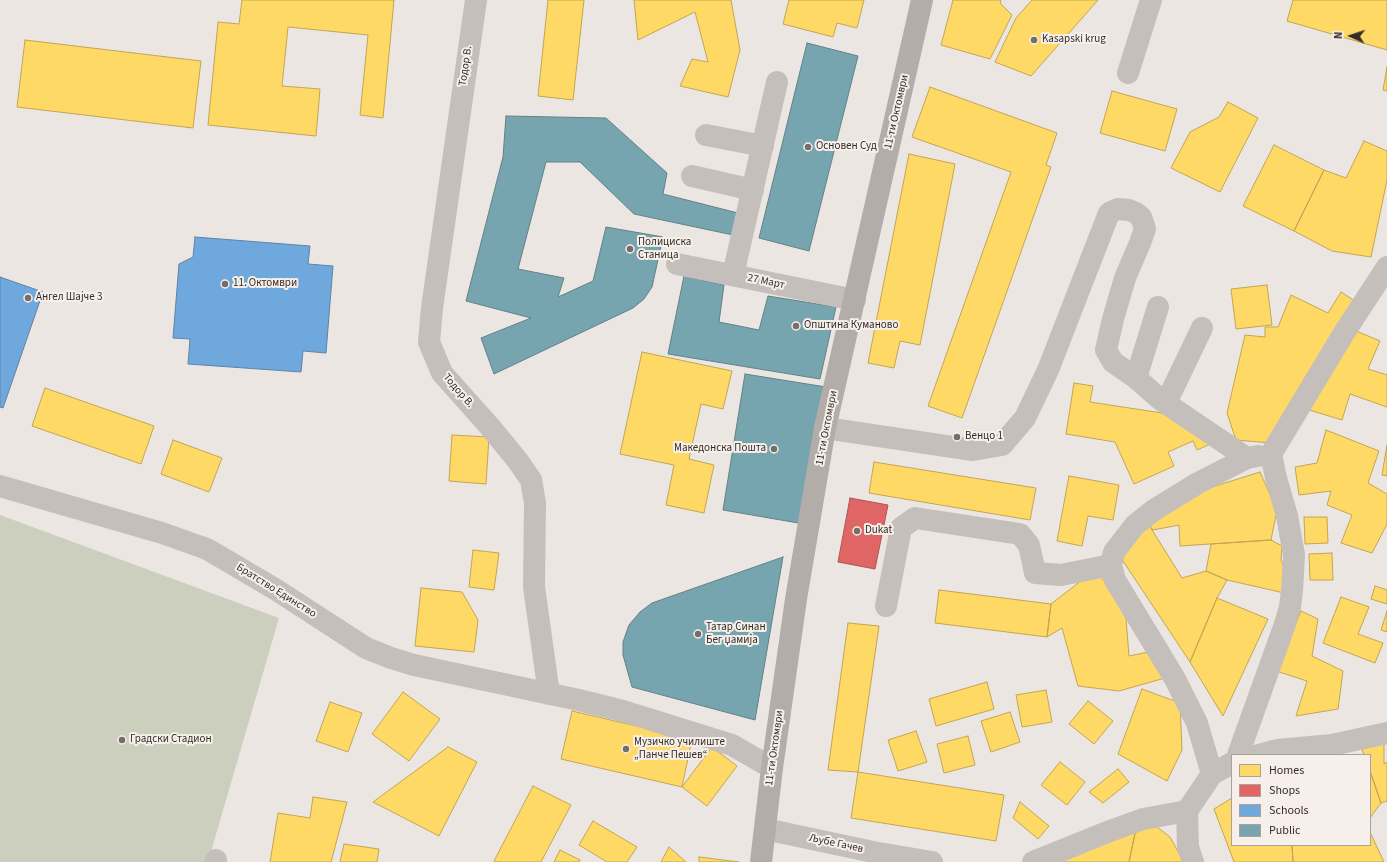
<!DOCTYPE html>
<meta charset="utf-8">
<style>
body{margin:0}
#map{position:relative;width:1387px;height:862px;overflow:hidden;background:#ebe6e2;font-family:"Source Sans 3",sans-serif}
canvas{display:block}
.legend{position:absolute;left:1231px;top:754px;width:140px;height:92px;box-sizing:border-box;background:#f7f0ea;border:1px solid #a9a29d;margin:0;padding:5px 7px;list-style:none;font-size:12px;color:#352c29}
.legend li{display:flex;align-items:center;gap:8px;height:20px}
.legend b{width:20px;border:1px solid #a9a29d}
.north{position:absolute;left:1331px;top:16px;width:40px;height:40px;-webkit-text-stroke:3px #f7f0ea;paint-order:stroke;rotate:273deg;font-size:11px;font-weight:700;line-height:16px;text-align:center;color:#352c29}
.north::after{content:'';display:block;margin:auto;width:14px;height:18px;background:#352c29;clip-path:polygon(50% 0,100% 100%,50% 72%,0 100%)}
</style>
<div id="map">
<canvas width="1387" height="862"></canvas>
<ul class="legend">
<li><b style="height:11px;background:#ffd966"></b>Homes</li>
<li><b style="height:11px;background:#e06666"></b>Shops</li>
<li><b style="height:11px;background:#6fa8dc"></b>Schools</li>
<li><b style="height:11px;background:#76a5af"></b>Public</li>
</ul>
<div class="north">N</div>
</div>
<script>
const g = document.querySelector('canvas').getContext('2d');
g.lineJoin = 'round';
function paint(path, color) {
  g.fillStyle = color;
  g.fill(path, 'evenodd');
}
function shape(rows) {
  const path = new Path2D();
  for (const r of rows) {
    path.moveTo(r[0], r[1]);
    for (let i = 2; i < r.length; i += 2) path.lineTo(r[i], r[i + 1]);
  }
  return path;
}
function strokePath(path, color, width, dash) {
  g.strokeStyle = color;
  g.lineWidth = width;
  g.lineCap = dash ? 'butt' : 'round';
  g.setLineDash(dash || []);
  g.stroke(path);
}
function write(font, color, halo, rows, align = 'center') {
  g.font = font + ' "Source Sans 3",sans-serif';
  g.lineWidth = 4;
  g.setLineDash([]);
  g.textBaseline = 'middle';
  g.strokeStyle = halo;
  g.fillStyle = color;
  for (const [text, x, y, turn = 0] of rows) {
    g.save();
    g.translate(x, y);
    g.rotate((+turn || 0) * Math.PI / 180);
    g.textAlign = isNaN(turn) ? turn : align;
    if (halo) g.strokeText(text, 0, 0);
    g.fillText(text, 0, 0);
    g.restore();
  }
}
paint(shape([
 [0,515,279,618,208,862,0,862]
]), '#cdcfbe');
const homes = shape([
 [242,0,394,0,383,118,360,115,368,35,288,27,282,86,320,89,316,136,208,125,218,22,239,24,242,0],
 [548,0,584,0,573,100,538,96,548,0],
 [634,0,731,0,740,50,728,97,680,86,692,59,708,62,695,12,638,40,634,0],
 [789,0,864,0,857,28,837,23,833,37,783,24,789,0],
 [953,0,1001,0,1000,3,1012,15,990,59,941,45,953,0],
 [1032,0,1098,0,1031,76,995,62,1016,18,1032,0],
 [1293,0,1387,0,1387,50,1287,21,1293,0],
 [25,40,201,61,193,128,17,107,25,40],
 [1387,67,1387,91,1383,90,1387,67],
 [930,87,1057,133,1046,165,1051,167,962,418,928,406,1011,172,912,137,930,87],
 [1112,91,1177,109,1165,151,1100,133,1112,91],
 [1228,102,1258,118,1220,192,1171,168,1190,132,1219,117,1228,102],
 [1364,141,1387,151,1387,180,1371,257,1332,251,1294,231,1324,170,1346,178,1364,141],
 [1274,145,1324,170,1294,231,1243,206,1274,145],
 [909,154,955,164,920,345,900,341,894,368,868,363,909,154],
 [1267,285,1272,325,1236,329,1231,289,1267,285],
 [1341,292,1358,303,1271,443,1236,440,1227,413,1245,335,1265,337,1265,327,1278,327,1291,295,1328,313,1341,292],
 [1354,330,1380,341,1368,369,1387,375,1387,407,1350,394,1342,420,1306,409,1354,330],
 [642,352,732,371,723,409,701,404,689,459,714,465,704,513,666,505,674,465,620,454,642,352],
 [1074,383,1093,386,1090,402,1175,415,1215,442,1197,450,1193,441,1168,452,1174,466,1134,484,1115,442,1066,434,1074,383],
 [45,388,154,426,141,464,32,426,45,388],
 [1326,430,1379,451,1368,483,1387,494,1387,524,1372,553,1341,543,1352,515,1327,505,1331,491,1299,495,1295,467,1317,463,1326,430],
 [452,435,489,437,486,484,449,481,452,435],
 [173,440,222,458,209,492,161,474,173,440],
 [1387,445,1387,476,1382,475,1387,445],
 [874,462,1036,488,1030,520,869,493,874,462],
 [1260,472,1277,510,1271,540,1180,546,1179,525,1153,530,1147,522,1187,495,1260,472],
 [1069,476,1119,485,1113,520,1088,516,1082,546,1057,541,1069,476],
 [1304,517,1327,517,1328,543,1305,544,1304,517],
 [1147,522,1182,578,1206,571,1227,580,1217,598,1190,662,1121,558,1147,522],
 [1271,540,1282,546,1281,560,1285,569,1284,593,1227,580,1206,571,1211,544,1271,540],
 [473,550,499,553,494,590,469,587,473,550],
 [1332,553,1333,580,1310,580,1309,554,1332,553],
 [1095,570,1125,606,1129,656,1153,651,1165,678,1119,691,1078,686,1062,628,1047,637,1051,604,1095,570],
 [1375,586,1387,590,1387,604,1371,599,1375,586],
 [421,588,462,592,478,620,474,652,415,646,421,588],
 [939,590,1051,604,1047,637,935,623,939,590],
 [1341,597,1369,607,1358,634,1383,643,1375,663,1323,643,1341,597],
 [1217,598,1268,619,1223,716,1190,662,1217,598],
 [1301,611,1318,619,1312,656,1343,671,1338,709,1296,716,1307,681,1276,671,1301,611],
 [1387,611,1387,632,1381,630,1387,611],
 [848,623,879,626,858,772,828,770,848,623],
 [987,682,994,709,936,726,929,699,987,682],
 [1142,689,1180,703,1182,750,1167,781,1118,754,1142,689],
 [1046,690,1052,722,1022,727,1016,695,1046,690],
 [403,692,440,719,409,761,372,734,403,692],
 [1088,701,1113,721,1094,744,1069,724,1088,701],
 [330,702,362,713,348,752,316,741,330,702],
 [572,711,692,739,682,787,561,759,572,711],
 [1010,712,1020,742,991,752,981,721,1010,712],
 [916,731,927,762,898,771,888,740,916,731],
 [968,736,975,765,944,773,937,744,968,736],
 [1384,741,1384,764,1387,762,1387,801,1381,803,1370,771,1370,755,1364,755,1362,749,1384,741],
 [448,747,477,762,439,836,373,802,448,747],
 [712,747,737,766,707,806,682,787,712,747],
 [1060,762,1085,782,1067,805,1041,785,1060,762],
 [1118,769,1129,782,1103,803,1089,792,1118,769],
 [1370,771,1381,803,1370,818,1370,771],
 [858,772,1004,795,996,841,851,818,858,772],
 [533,786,571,805,541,862,495,862,494,861,533,786],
 [313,797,347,802,331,862,270,862,278,813,310,818,313,797],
 [1232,798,1232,845,1292,845,1293,862,1234,862,1214,809,1232,798],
 [1020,802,1049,826,1038,839,1013,818,1020,802],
 [593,821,637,847,627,862,607,862,579,845,593,821],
 [1137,824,1129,862,1049,862,1137,824],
 [1137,824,1157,827,1170,837,1184,862,1129,862,1137,824],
 [1370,832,1384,862,1293,862,1292,845,1370,845,1370,832],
 [344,844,379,849,377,862,340,862,344,844],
 [669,847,686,862,661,862,669,847],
 [560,850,580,860,579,862,554,862,560,850],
 [699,857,739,862,699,862,699,857]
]);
paint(homes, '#ffd966');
strokePath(homes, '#c2a554', 1);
const shops = shape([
 [850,498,888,505,875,569,838,562,850,498]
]);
paint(shops, '#e06666');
strokePath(shops, '#ad5554', 1);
const schools = shape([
 [195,237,310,246,308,264,333,266,326,353,303,351,301,372,188,364,190,339,173,338,179,264,193,257,195,237],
 [0,277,43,292,3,408,0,407,0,277]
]);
paint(schools, '#6fa8dc');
strokePath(schools, '#5e83a6', 1);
const public = shape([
 [807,43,858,56,809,251,759,238,807,43],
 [506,116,606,118,667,173,663,194,738,213,733,235,634,214,580,162,546,162,518,269,564,278,558,297,593,281,606,227,663,237,652,287,644,299,633,308,494,374,481,338,531,318,466,301,503,157,506,116],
 [684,276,724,285,719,322,759,330,768,296,836,307,820,379,668,354,684,276],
 [745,374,826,387,804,524,723,510,745,374],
 [783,557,755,720,632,687,623,655,623,642,629,625,640,612,652,603,783,557]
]);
paint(public, '#76a5af');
strokePath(public, '#628187', 1);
strokePath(shape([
 [476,0,432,308,429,342,442,373,491,428,518,461,531,480,535,503,534,587,549,694],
 [1128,73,1151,0],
 [706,135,763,146],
 [692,176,753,190],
 [677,264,855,300],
 [733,275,777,82],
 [1136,378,1158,307],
 [1166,403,1202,328],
 [825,428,973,450,1002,445,1025,418,1048,370,1109,213,1118,209,1129,210,1136,213,1141,217,1145,229,1140,243,1125,278,1113,319,1106,350,1113,362,1136,378,1161,400,1247,458],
 [0,486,162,533,207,549,275,589,366,648,391,658,414,665,579,700,623,711,732,745,772,768],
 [886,606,901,528,915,518,1020,534,1029,545,1035,573,1061,575,1111,565],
 [1238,755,1285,624,1290,607,1292,591,1294,555,1287,516,1276,478,1271,454,1344,333,1387,267],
 [1259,755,1278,750,1332,745,1387,733],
 [1212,774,1197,723,1175,679,1115,580,1111,565,1114,552,1135,525,1154,510,1198,483,1247,458,1258,456],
 [1187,811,1212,774,1232,763],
 [1187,811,1188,847,1193,862],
 [765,829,873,852,932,862],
 [215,862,216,860],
 [1033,862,1110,831,1143,819,1187,811]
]), '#c4bfbb', 22);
strokePath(shape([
 [761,862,772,768,796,599,825,428,922,0]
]), '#b3adaa', 22);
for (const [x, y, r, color] of [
 [1034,40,4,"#756d6a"],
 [808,147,4,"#756d6a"],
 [630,249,4,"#756d6a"],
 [225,284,4,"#756d6a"],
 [28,298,4,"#756d6a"],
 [796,326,4,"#756d6a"],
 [957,437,4,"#756d6a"],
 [774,449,4,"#756d6a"],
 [857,531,4,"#756d6a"],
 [698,634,4,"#756d6a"],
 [122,740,4,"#756d6a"],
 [626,749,4,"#756d6a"]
]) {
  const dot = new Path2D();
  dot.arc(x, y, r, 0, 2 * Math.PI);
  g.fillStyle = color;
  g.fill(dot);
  strokePath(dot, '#f7f0ea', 1.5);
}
write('11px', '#352c29', '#f7f0ea', [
 ["Kasapski krug",1042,40],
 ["Основен Суд",816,147],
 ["Полициска",638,243],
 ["Станица",638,256],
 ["11. Октомври",233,284],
 ["Ангел Шајче 3",36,298],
 ["Општина Куманово",804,326],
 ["Венцо 1",965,437],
 ["Македонска Пошта",766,449,"right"],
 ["Dukat",865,531],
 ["Татар Синан",706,628],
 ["Бег џамија",706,641],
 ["Градски Стадион",130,740],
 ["Музичко училиште",634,743],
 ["„Панче Пешев“",634,756]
], 'left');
write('11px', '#352c29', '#f7f0ea', [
 ["Тодор В.",466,66,-82],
 ["11-ти Октомври",897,112,-77],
 ["27 Март",766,282,12],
 ["Тодор В.",458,391,49],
 ["11-ти Октомври",827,428,-79],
 ["Братство Единство",276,591,32],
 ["11-ти Октомври",775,748,-82],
 ["Љубе Гачев",836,844,12]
]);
</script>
